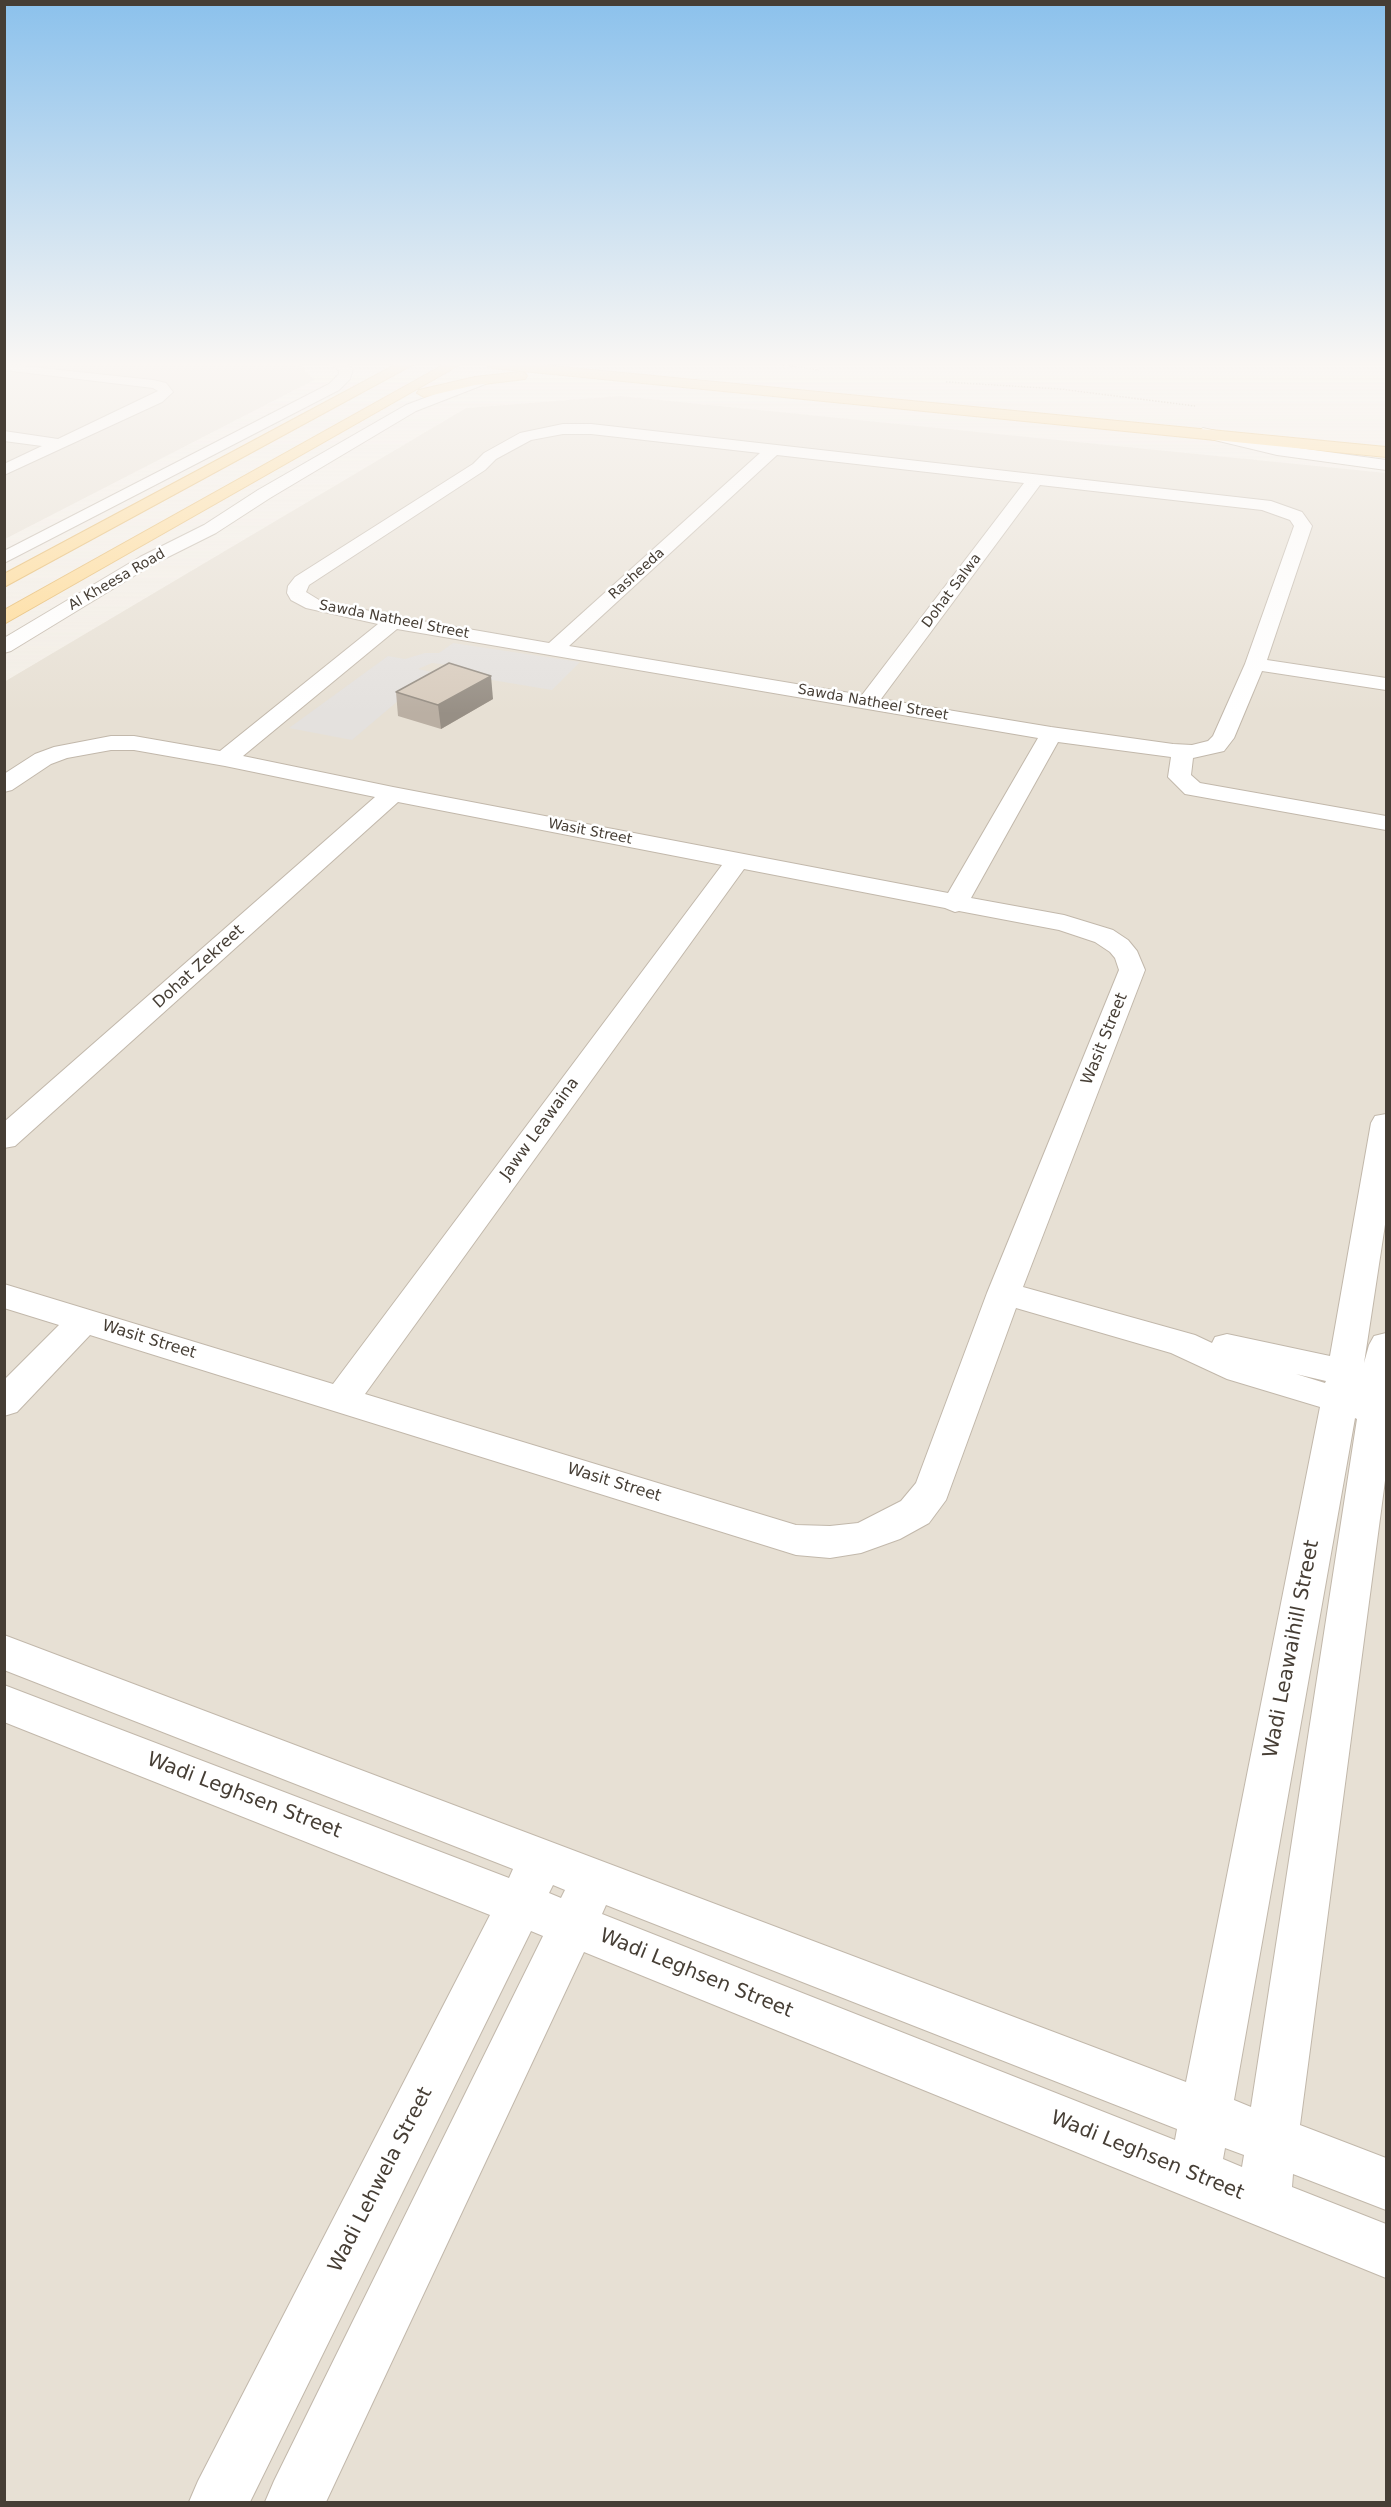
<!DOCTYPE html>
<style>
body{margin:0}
#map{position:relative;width:1391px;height:2507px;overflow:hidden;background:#f3eee6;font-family:"DejaVu Sans",sans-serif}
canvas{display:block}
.frame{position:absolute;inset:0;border:6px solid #463e35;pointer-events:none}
</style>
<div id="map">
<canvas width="1391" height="2507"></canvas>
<div class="frame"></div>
</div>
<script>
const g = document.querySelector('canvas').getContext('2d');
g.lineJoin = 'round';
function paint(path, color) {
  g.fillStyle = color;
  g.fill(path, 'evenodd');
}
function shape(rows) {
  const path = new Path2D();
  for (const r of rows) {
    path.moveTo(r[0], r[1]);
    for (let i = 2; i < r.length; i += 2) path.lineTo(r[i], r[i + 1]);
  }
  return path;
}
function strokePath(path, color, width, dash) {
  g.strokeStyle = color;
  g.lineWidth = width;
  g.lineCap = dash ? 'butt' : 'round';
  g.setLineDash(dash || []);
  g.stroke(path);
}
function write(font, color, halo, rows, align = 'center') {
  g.font = font + ' "DejaVu Sans",sans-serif';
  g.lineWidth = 5;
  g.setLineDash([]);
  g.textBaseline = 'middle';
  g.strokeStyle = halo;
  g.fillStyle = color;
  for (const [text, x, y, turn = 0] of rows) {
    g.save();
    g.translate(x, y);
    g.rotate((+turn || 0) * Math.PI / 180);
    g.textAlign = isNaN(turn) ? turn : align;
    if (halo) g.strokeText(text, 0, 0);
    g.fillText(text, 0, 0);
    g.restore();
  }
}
paint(shape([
 [5,364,299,364,314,380,5,539],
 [620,396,1386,473,1386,2502,5,2502,4,682,466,408]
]), '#e7e0d4');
paint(shape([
 [453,643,580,662,552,690,444,672,449,665,432,663,418,669,432,672,352,740,289,728,388,656,405,659,425,653,439,653]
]), '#e4e1de');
const minor = shape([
 [4,364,153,380,166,383,173,392,162,402,4,475,4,464,42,446,4,441,4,431,58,439,158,391,153,388,4,370,4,364],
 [331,364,347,364,353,369,350,379,339,390,4,563,4,551,329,384,339,374,339,371,331,364],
 [483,376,490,380,488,383,416,411,270,498,216,533,152,565,11,651,4,653,4,638,140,557,204,525,258,490,406,405,483,376],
 [563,424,591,424,1271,501,1302,512,1312,526,1267,660,1386,678,1386,690,1262,671,1234,738,1224,751,1193,758,1191,775,1200,783,1386,816,1386,830,1185,794,1168,777,1171,757,1058,742,971,898,1064,915,1113,930,1128,940,1137,951,1145,970,1023,1287,1195,1335,1212,1343,1215,1337,1227,1334,1330,1356,1371,1123,1375,1116,1386,1114,1386,1218,1364,1363,1369,1345,1374,1336,1386,1333,1386,1473,1300,2125,1386,2158,1386,2210,1293,2174,1292,2187,1386,2224,1386,2278,584,1952,326,2502,265,2502,274,2481,543,1936,531,1931,250,2502,189,2502,198,2481,490,1915,4,1722,4,1685,509,1878,513,1869,4,1670,4,1635,1186,2082,1320,1407,1227,1379,1171,1353,1016,1308,946,1500,929,1523,900,1539,861,1553,830,1558,796,1555,90,1335,17,1412,4,1416,4,1380,59,1325,4,1308,4,1284,333,1384,722,865,398,802,15,1146,4,1148,4,1122,375,797,225,766,134,750,111,750,67,758,51,764,12,790,4,792,4,774,35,754,54,747,111,736,134,736,220,751,378,624,306,608,291,600,287,593,288,586,295,577,473,464,484,453,520,433,563,424],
 [563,434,591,434,760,453,549,643,393,616,319,600,306,592,309,585,485,470,496,459,531,440,563,434],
 [777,455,1024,483,862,695,569,646,777,455],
 [1040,485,1262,510,1290,520,1294,526,1245,664,1213,736,1208,741,1192,745,1173,744,1051,727,881,699,1040,485],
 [397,629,1038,738,948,893,393,787,243,756,397,629],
 [744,869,945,908,955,912,959,911,1059,930,1095,942,1110,952,1115,958,1119,970,987,1293,916,1483,901,1501,858,1523,830,1526,796,1525,365,1394,744,869],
 [1296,1374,1326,1381,1325,1383,1296,1374],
 [1355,1418,1357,1419,1251,2107,1234,2100,1355,1418],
 [553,1885,565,1890,561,1898,549,1893,553,1885],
 [606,1905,1177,2129,1175,2140,602,1914,606,1905],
 [1225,2148,1244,2155,1242,2167,1223,2159,1225,2148],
 [1203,428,1277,445,1386,460,1386,470,1277,455,1198,436,1195,433,1203,428]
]);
const major = shape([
 [397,364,414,364,4,587,4,574,397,364],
 [445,364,461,364,4,624,4,610,445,364],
 [485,364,530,364,1386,447,1386,457,492,368,485,364],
 [520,372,525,373,527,376,525,379,475,385,424,397,417,393,419,390,475,377,520,372]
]);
strokePath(minor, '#c2b8ab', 2);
strokePath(major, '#e5b663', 2);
strokePath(shape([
 [777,364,819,370],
 [946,382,1060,389,1195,406]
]), '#c1b09a', 1.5, [1.5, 1.5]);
paint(minor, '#fff');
paint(major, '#ffda93');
paint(shape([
 [396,692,493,699,441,729,398,716]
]), '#baafa3');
paint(shape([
 [491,676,493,699,441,729,438,705]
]), '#978f85');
const building = shape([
 [449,663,491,676,438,705,396,692,449,663]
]);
paint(building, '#d8ccbe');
strokePath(building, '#978f85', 1.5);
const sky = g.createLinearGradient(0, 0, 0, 714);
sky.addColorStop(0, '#8bc1ec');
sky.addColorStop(0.51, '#faf7f4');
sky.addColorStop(1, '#faf7f400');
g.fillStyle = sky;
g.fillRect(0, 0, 1391, 714);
write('14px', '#463e35', '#fff', [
 ["Rasheeda",637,574,-42],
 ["Al Kheesa Road",117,580,-30],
 ["Dohat Salwa",952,591,-53],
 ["Sawda Natheel Street",394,620,11],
 ["Sawda Natheel Street",873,703,10],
 ["Wasit Street",590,832,11]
]);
write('16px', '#463e35', '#fff', [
 ["Dohat Zekreet",199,967,-42],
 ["Wasit Street",1105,1039,-68],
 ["Jaww Leawaina",540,1129,-54],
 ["Wasit Street",149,1340,17],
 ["Wasit Street",614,1483,17]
]);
write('20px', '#463e35', '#fff', [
 ["Wadi Leawaihill Street",1292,1649,-79],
 ["Wadi Leghsen Street",244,1796,21],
 ["Wadi Leghsen Street",696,1974,22],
 ["Wadi Leghsen Street",1147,2156,22],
 ["Wadi Lehwela Street",381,2180,-63]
]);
</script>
